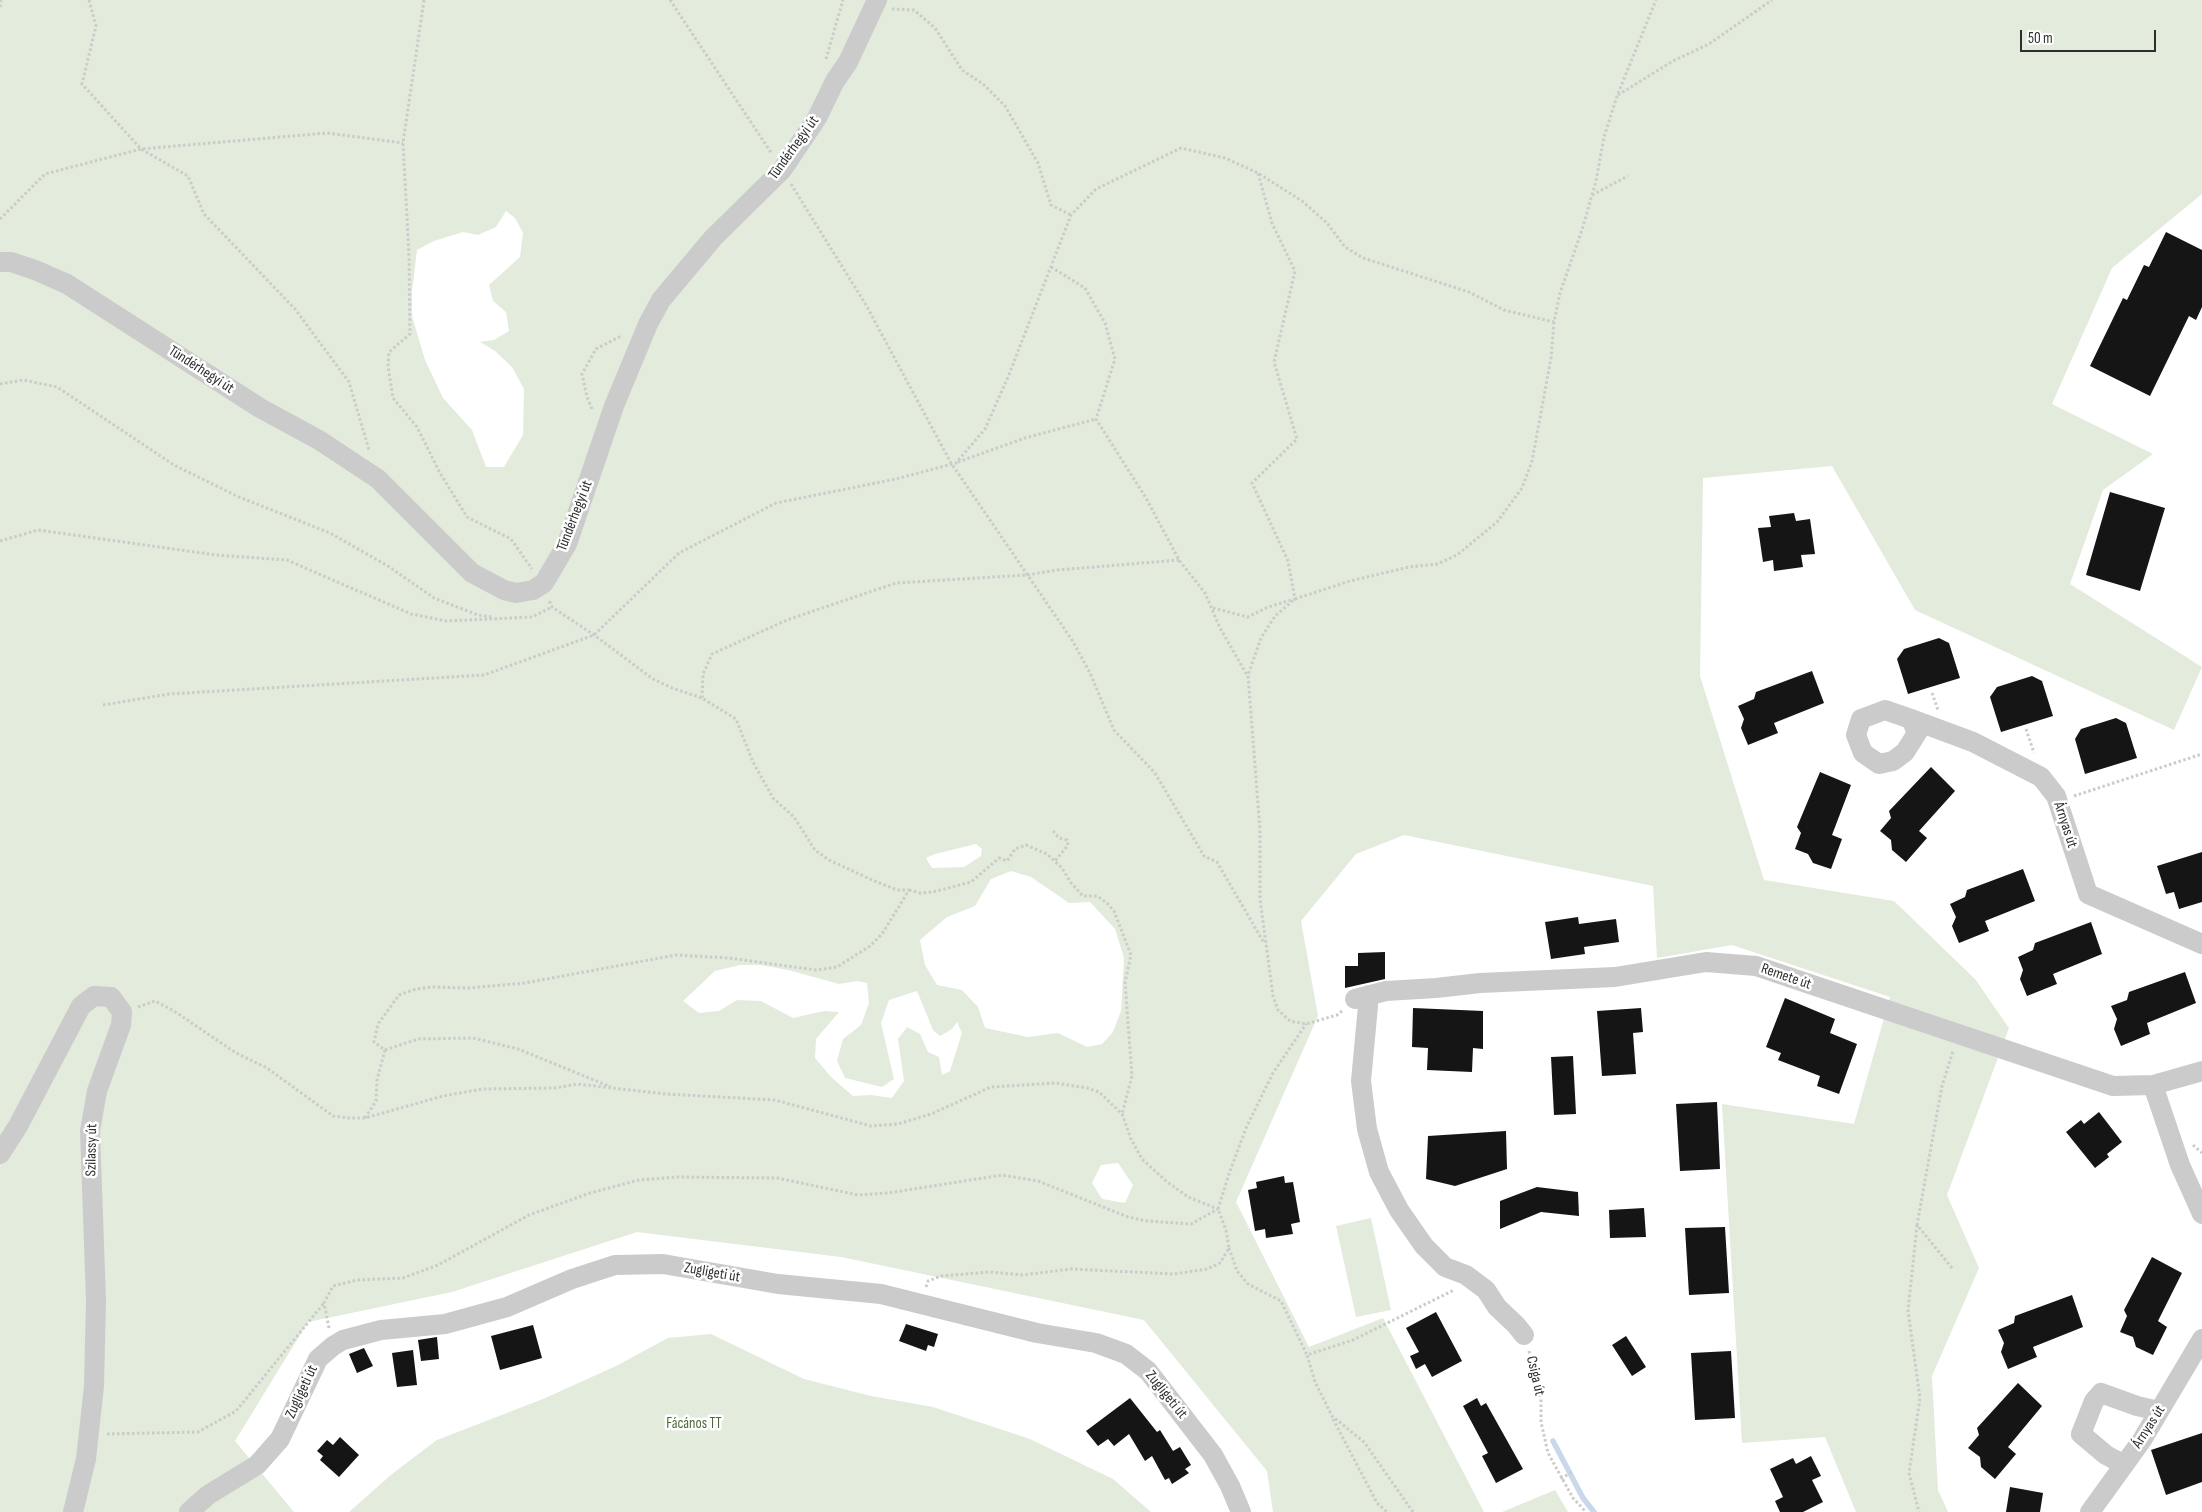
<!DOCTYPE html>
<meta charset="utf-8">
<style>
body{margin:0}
#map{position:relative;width:2202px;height:1512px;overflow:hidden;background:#fff;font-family:"Sofia Sans Condensed",sans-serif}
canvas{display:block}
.scale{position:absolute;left:2020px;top:30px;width:136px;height:22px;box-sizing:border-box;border:2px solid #2e2e2e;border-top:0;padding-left:6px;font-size:15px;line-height:18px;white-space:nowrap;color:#2e2e2e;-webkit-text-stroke:4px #fff;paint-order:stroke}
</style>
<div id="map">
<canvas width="2202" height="1512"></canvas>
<div class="scale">50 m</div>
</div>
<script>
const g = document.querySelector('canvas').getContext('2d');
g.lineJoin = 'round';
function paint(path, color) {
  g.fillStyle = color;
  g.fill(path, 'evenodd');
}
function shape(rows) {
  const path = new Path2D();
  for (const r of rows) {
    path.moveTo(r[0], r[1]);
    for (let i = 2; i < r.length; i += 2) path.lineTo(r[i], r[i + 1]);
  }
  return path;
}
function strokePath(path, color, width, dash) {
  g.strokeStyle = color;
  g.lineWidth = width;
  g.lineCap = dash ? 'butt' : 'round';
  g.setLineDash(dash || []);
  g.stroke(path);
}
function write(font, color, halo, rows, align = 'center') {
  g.font = font + ' "Sofia Sans Condensed",sans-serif';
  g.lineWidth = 5;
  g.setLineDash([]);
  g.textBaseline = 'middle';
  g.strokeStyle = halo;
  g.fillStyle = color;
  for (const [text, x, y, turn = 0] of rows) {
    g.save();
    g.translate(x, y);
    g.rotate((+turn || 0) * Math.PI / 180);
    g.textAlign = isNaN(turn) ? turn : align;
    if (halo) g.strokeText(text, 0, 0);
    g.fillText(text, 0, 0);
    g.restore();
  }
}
paint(shape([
 [0,0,2202,0,2202,194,2112,268,2052,404,2153,454,2103,490,2070,584,2202,667,2174,730,1915,610,1832,466,1703,478,1700,676,1764,880,1894,901,1975,979,2009,1028,1947,1195,1979,1268,1932,1376,1938,1490,1948,1512,1856,1512,1825,1437,1742,1443,1722,1104,1854,1124,1890,997,1732,945,1657,958,1653,886,1404,835,1356,854,1301,921,1318,1016,1236,1202,1309,1347,1383,1318,1484,1512,1273,1512,1267,1471,1144,1320,841,1257,637,1232,452,1292,308,1322,235,1441,294,1512,0,1512],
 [506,211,515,218,523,233,520,257,489,285,493,301,506,312,509,331,494,340,480,342,495,351,512,367,524,389,523,435,504,467,486,467,472,430,443,398,425,360,412,316,412,292,417,250,434,241,463,232,478,235,496,227],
 [976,844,982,849,981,856,964,867,932,868,926,858,935,854],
 [1011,871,1031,877,1069,903,1090,902,1115,929,1124,958,1121,1011,1113,1032,1102,1044,1087,1047,1058,1033,1028,1037,985,1028,978,1007,962,990,937,985,925,965,920,940,947,917,975,906,991,879],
 [740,965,760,965,788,970,839,984,857,981,867,983,869,1003,861,1025,843,1039,837,1061,845,1078,882,1087,894,1079,881,1023,889,1000,917,991,933,1030,940,1036,952,1029,957,1022,962,1033,950,1071,942,1075,939,1057,928,1052,920,1034,907,1027,898,1039,904,1081,892,1098,871,1095,853,1096,831,1077,815,1058,816,1039,839,1012,824,1011,793,1018,761,1001,737,1000,719,1011,699,1013,683,1001,715,971],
 [1118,1163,1133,1185,1125,1203,1102,1199,1092,1183,1101,1165],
 [1371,1218,1391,1310,1356,1317,1336,1226],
 [711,1334,804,1379,871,1396,933,1407,1030,1439,1113,1479,1151,1512,349,1512,392,1474,437,1440,543,1399,616,1366,668,1338],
 [1555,1490,1568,1512,1502,1512]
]), '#e2ebdc');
strokePath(shape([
 [1553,1441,1583,1498,1594,1512]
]), '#c9d9eb', 5.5);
paint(shape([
 [2166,232,2202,250,2202,307,2196,320,2189,316,2150,396,2090,366,2123,298,2127,300,2144,265,2149,267],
 [2110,492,2165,508,2140,591,2086,575],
 [1794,513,1796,521,1810,519,1815,554,1801,555,1803,567,1774,571,1773,560,1763,562,1758,528,1771,527,1769,516],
 [1939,638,1949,643,1960,678,1908,694,1897,659,1904,649],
 [1812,671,1824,703,1774,723,1778,733,1748,745,1741,728,1744,719,1738,706,1754,699,1756,692],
 [2032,676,2042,681,2053,716,2001,732,1990,697,1997,687],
 [2116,718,2126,723,2137,758,2085,774,2075,739,2081,729],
 [1931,767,1955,791,1919,831,1927,838,1906,862,1892,850,1891,840,1880,831,1891,818,1889,811],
 [1820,772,1851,785,1832,835,1842,839,1831,869,1813,863,1808,854,1795,849,1801,833,1797,827],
 [2202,852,2202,902,2179,909,2174,892,2166,894,2157,866],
 [2023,869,2035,901,1985,921,1989,931,1959,943,1952,926,1956,917,1950,904,1965,897,1967,890],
 [1578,917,1579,924,1616,919,1619,942,1584,947,1585,954,1551,959,1545,922],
 [2091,922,2102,954,2053,974,2057,984,2027,996,2020,979,2023,970,2018,957,2033,950,2035,943],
 [1385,952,1385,979,1345,988,1345,966,1358,966,1358,953],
 [2185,972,2196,1003,2147,1023,2150,1034,2121,1046,2114,1029,2117,1019,2111,1006,2127,1000,2129,992],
 [1785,998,1835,1019,1830,1033,1857,1044,1839,1094,1817,1086,1820,1076,1778,1060,1781,1053,1766,1047],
 [1413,1008,1483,1011,1483,1049,1473,1048,1472,1072,1427,1070,1428,1048,1412,1047],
 [1641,1008,1643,1032,1633,1033,1636,1074,1602,1076,1597,1011],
 [1573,1056,1576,1114,1554,1115,1551,1057],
 [1717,1102,1720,1169,1680,1171,1676,1104],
 [2099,1112,2122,1142,2107,1154,2109,1157,2095,1168,2066,1132,2081,1120,2084,1124],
 [1506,1131,1507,1169,1455,1186,1426,1179,1428,1136],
 [1284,1176,1285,1183,1293,1182,1300,1222,1291,1224,1293,1234,1266,1238,1265,1229,1255,1231,1248,1190,1257,1188,1256,1182],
 [1537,1187,1578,1192,1579,1216,1541,1212,1500,1229,1500,1201],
 [1644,1208,1646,1237,1610,1238,1609,1210],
 [1725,1227,1729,1293,1689,1295,1685,1228],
 [2152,1257,2182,1273,2158,1321,2167,1327,2153,1355,2136,1347,2133,1337,2120,1332,2127,1316,2124,1310],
 [2072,1295,2083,1327,2033,1347,2037,1357,2008,1369,2001,1352,2004,1343,1998,1330,2014,1323,2015,1316],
 [1436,1312,1462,1361,1432,1377,1425,1364,1416,1369,1410,1356,1419,1352,1406,1328],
 [906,1324,938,1334,934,1347,928,1345,926,1351,899,1341],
 [533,1325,542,1358,500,1370,491,1336],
 [1626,1336,1646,1367,1632,1376,1612,1345],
 [437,1337,439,1359,421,1361,418,1340],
 [364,1348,373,1366,357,1373,349,1354],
 [413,1350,417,1385,397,1387,392,1353],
 [1731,1351,1735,1418,1695,1420,1691,1353],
 [2018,1383,2042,1406,2008,1447,2016,1454,1995,1479,1981,1467,1980,1457,1968,1448,1979,1435,1977,1428],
 [1130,1398,1157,1432,1160,1430,1173,1451,1180,1447,1191,1465,1185,1469,1189,1473,1172,1484,1169,1478,1165,1480,1152,1456,1145,1461,1129,1434,1114,1446,1108,1439,1098,1446,1086,1431],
 [1477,1398,1481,1406,1486,1403,1523,1469,1496,1483,1482,1456,1488,1453,1463,1406],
 [2202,1433,2202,1482,2166,1495,2151,1450],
 [340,1437,359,1455,339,1477,320,1460,323,1456,317,1451,327,1440,333,1445],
 [1811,1456,1821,1476,1812,1480,1823,1502,1803,1512,1780,1512,1775,1501,1783,1497,1770,1469,1793,1458,1796,1464],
 [2010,1487,2043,1493,2040,1512,2006,1512]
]), '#151515');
strokePath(shape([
 [89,0,96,26,82,84,141,149,188,176,204,214,295,309,349,382,369,450],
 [424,0,403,143,409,255,410,334,389,352,388,366,393,398,417,427,440,473,467,517,511,539,532,569],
 [670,0,772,154],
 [0,7,1,0],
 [892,9,914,10,935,28,962,70,983,84,1005,106,1038,163,1051,205,1071,215],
 [826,59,843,0],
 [1618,95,1673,61,1709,44,1772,0],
 [791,184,866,305,951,463,1072,640,1090,673,1114,730,1155,773,1204,856,1217,862,1264,943],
 [1592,195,1628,176],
 [0,219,45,174,141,149,327,133,403,143],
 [1051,267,1085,288,1105,323,1115,359,1096,419,1146,498,1179,560,1205,593,1220,628,1247,675],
 [0,384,23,380,57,387,174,465,239,497,330,533,388,566,434,598,478,615,493,617],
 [592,409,587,397,582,374,596,349,619,337,623,338],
 [958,462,1025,438,1096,419],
 [0,541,38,530,216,555,287,560,411,614,446,621,532,617,552,607],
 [1213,608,1248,617,1268,607,1295,599,1288,561,1252,483,1297,439,1274,362,1295,271,1272,223,1258,173],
 [1932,693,1938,710],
 [702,698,703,674,712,654,787,620,896,583,1027,575,1057,570,1179,560],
 [103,705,169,694,484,675,594,635,679,553,776,503,896,479,956,463,985,429,1008,377,1071,215,1096,189,1181,148,1225,158,1258,173,1302,201,1327,223,1345,247,1363,258,1469,292,1504,310,1554,322],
 [2026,729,2034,753],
 [2074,796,2202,754],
 [1053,831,1059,838,1067,840,1068,845,1055,861],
 [909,890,920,893,933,892,971,882,999,858,1007,861,1015,849,1026,845,1047,854,1062,868,1071,883,1083,896,1097,896,1107,903,1114,911,1131,955,1125,982,1132,1076,1122,1114],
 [138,1007,155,1001,174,1011,236,1053,267,1068,333,1116,349,1118,365,1118,443,1096,483,1089,555,1088,577,1084,666,1094,775,1100,871,1126,898,1124,931,1114,991,1087,1056,1083,1087,1088,1099,1092,1122,1114,1131,1139,1142,1159,1166,1181,1188,1197,1218,1209],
 [1342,1011,1337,1015,1306,1024,1290,1021,1278,1010,1273,996,1260,899,1260,830,1248,675,1261,638,1275,616,1295,599,1350,581,1409,567,1437,564,1457,555,1497,522,1522,488,1532,461,1551,358,1554,322,1560,293,1582,230,1596,181,1604,137,1617,96,1656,0],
 [385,1050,418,1039,473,1038,518,1049,611,1087],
 [365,1118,376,1101,377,1080,385,1050,374,1042,378,1024,399,995,416,989,432,987,469,988,525,983,676,955,729,958,816,970,837,967,870,946,882,934,909,890,897,890,872,880,829,860,815,850,794,817,773,798,753,762,736,719,702,698,672,688,653,679,594,635,552,607,549,600],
 [2193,1145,2202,1153],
 [1917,1225,1908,1311,1920,1398,1909,1473,1919,1512],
 [1229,1248,1237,1271,1248,1284,1281,1301,1307,1355],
 [1952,1268,1917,1225,1942,1086,1953,1051],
 [926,1287,928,1281,941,1276,990,1272,1023,1275,1071,1269,1174,1274,1207,1269,1220,1263,1229,1248,1226,1230,1218,1209,1229,1174,1246,1128,1273,1073,1306,1024],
 [329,1328,324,1303,333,1286,357,1280,403,1278,438,1265,529,1215,590,1193,639,1180,678,1177,777,1178,858,1195,888,1193,1002,1175,1038,1181,1128,1217,1147,1221,1191,1224,1218,1209],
 [1529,1351,1541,1398,1541,1422,1548,1453,1573,1498,1586,1512],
 [1333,1419,1377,1503,1387,1512],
 [107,1434,198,1432,236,1411,324,1303],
 [1561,1479,1573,1471],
 [1413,1512,1364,1442,1332,1416,1315,1382,1307,1355,1353,1340,1454,1290]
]), '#cbcbcb', 3, [2.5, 2.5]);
strokePath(shape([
 [0,262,11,262,35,270,67,284,260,408,319,440,378,479,472,573,504,590,516,593,533,590,544,583,567,544,614,406,648,324,661,300,713,238,782,170,817,118,835,81,848,62,877,0],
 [1911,719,1917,733,1905,752,1893,761,1879,764,1863,753,1856,735,1861,719,1885,710,1911,719,1973,742,2041,777,2056,796,2088,894,2202,944],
 [1369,995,1361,1081,1367,1129,1379,1172,1399,1210,1424,1246,1445,1267,1466,1275,1486,1290,1497,1307,1516,1325,1524,1335],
 [1355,999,1386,991,1436,988,1480,983,1615,977,1706,962,1756,966,2113,1086,2153,1085,2202,1071],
 [2153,1085,2180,1165,2202,1214],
 [0,1154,18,1126,81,1006,94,996,111,997,122,1012,121,1025,97,1091,90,1131,96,1300,94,1386,86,1459,73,1512],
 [2123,1464,2106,1455,2081,1434,2094,1401,2101,1393,2137,1406,2159,1411],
 [189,1512,208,1495,257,1465,280,1439,318,1359,333,1346,343,1340,381,1330,445,1324,507,1307,572,1279,615,1265,663,1264,778,1284,881,1294,1037,1333,1096,1343,1126,1354,1148,1371,1213,1455,1230,1486,1241,1512],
 [2090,1512,2142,1440,2202,1339]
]), '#cbcbcb', 20);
write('15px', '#2e2e2e', '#fff', [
 ["Tündérhegyi út",794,148,-54],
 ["Tündérhegyi út",201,370,33],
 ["Tündérhegyi út",575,516,-69],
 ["Árnyas út",2065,825,72],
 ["Remete út",1786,977,19],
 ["Szilassy út",92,1150,-89],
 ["Zugligeti út",712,1273,10],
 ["Csiga út",1535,1376,77],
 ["Zugligeti út",302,1392,-65],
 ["Zugligeti út",1166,1395,51],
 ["Árnyas út",2149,1427,-57]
]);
write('15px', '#4b693d', '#fff', [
 ["Fácános TT",694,1424]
]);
</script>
